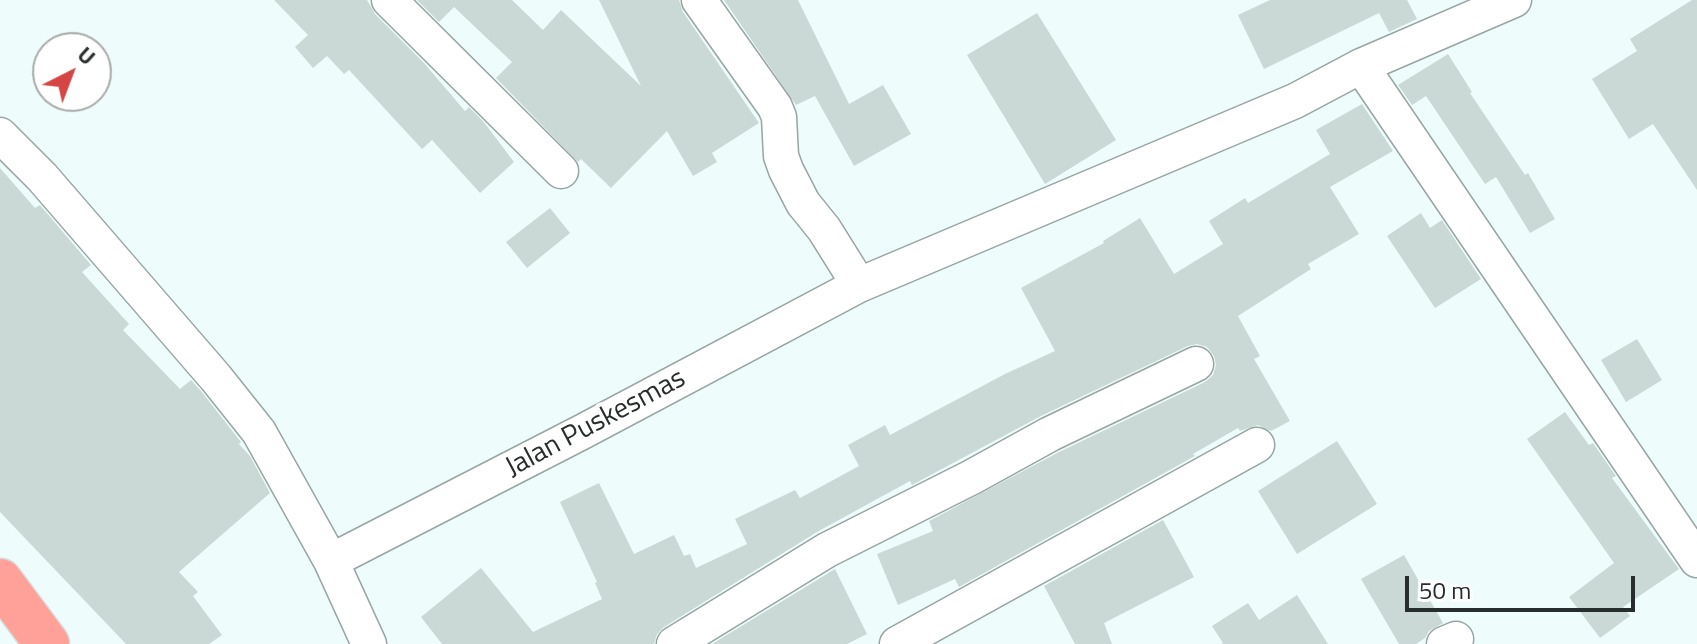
<!DOCTYPE html>
<style>
body{margin:0}
#map{position:relative;width:1697px;height:644px;overflow:hidden;background:#eefdfb;font-family:"Titillium Web",sans-serif}
canvas{display:block}
.north{position:absolute;left:32px;top:32px;width:80px;height:80px;box-sizing:border-box;background:#fff;border:2px solid #a9abab;border-radius:50%;rotate:42deg;font-size:22px;font-weight:700;line-height:32px;text-align:center;color:#272d2c}
.north::after{content:'';display:block;margin:auto;width:28px;height:36px;background:#d44544;clip-path:polygon(50% 0,100% 100%,50% 72%,0 100%)}
.scale{position:absolute;left:1405px;top:576px;width:230px;height:36px;box-sizing:border-box;border:4px solid #272d2c;border-top:0;padding-left:10px;font-size:24px;line-height:28px;white-space:nowrap;color:#272d2c;-webkit-text-stroke:6px #fff;paint-order:stroke}
</style>
<div id="map">
<canvas width="1697" height="644"></canvas>
<div class="north">U</div>
<div class="scale">50 m</div>
</div>
<script>
const g = document.querySelector('canvas').getContext('2d');
g.lineJoin = 'round';
function paint(path, color) {
  g.fillStyle = color;
  g.fill(path, 'evenodd');
}
function shape(rows) {
  const path = new Path2D();
  for (const r of rows) {
    path.moveTo(r[0], r[1]);
    for (let i = 2; i < r.length; i += 2) path.lineTo(r[i], r[i + 1]);
  }
  return path;
}
function strokePath(path, color, width, dash) {
  g.strokeStyle = color;
  g.lineWidth = width;
  g.lineCap = dash ? 'butt' : 'round';
  g.setLineDash(dash || []);
  g.stroke(path);
}
function write(font, color, halo, rows, align = 'center') {
  g.font = font + ' "Titillium Web",sans-serif';
  g.lineWidth = 8;
  g.setLineDash([]);
  g.textBaseline = 'middle';
  g.strokeStyle = halo;
  g.fillStyle = color;
  for (const [text, x, y, turn = 0] of rows) {
    g.save();
    g.translate(x, y);
    g.rotate((+turn || 0) * Math.PI / 180);
    g.textAlign = isNaN(turn) ? turn : align;
    if (halo) g.strokeText(text, 0, 0);
    g.fillText(text, 0, 0);
    g.restore();
  }
}
paint(shape([
 [274,0,367,0,375,14,424,63,465,111,469,107,483,121,514,162,480,193,432,140,422,149,349,70,344,74,327,56,313,68,295,47,308,35],
 [417,0,512,0,543,30,561,10,641,86,599,0,679,0,683,12,759,123,712,153,717,162,693,176,667,131,611,188,581,159,578,162,496,78,512,62,454,7,439,22],
 [724,0,798,0,849,104,883,85,911,134,854,166,815,96,796,105],
 [1270,0,1407,0,1417,19,1389,32,1379,13,1264,69,1238,15],
 [1692,0,1697,0,1697,190,1653,124,1629,139,1592,79,1637,51,1630,39],
 [1037,13,1116,140,1045,184,967,55],
 [1448,54,1472,92,1470,93,1525,175,1528,173,1555,219,1530,233,1496,177,1485,184,1426,96,1412,105,1398,85],
 [1362,104,1393,151,1330,187,1359,234,1308,264,1311,269,1238,316,1260,356,1254,359,1290,421,1271,431,1258,425,1240,431,1238,428,1193,454,1195,456,959,587,955,579,898,605,877,554,933,531,929,521,1059,452,1205,382,1213,375,1216,365,1214,356,1207,347,1197,344,1188,346,1041,416,912,485,910,481,817,532,664,627,657,634,654,644,442,644,421,617,481,568,533,632,602,599,595,583,597,582,560,502,599,483,634,554,674,535,684,556,690,554,696,568,747,544,735,519,795,490,800,498,859,466,848,445,885,425,890,435,1005,374,1055,351,1021,288,1104,243,1103,241,1140,218,1174,274,1223,244,1209,221,1245,198,1248,203,1330,154,1316,130],
 [0,168,35,208,40,205,91,265,82,272,129,324,123,330,180,389,191,380,201,391,241,442,239,444,250,456,270,493,179,572,198,592,193,596,222,635,209,644,126,644,0,512],
 [550,208,570,233,527,268,506,242],
 [1421,213,1430,228,1442,220,1481,279,1435,308,1387,236],
 [1637,339,1662,380,1626,402,1601,360],
 [1565,412,1589,445,1593,443,1616,476,1612,478,1679,569,1623,607,1630,616,1600,638,1569,597,1614,563,1527,439],
 [1337,441,1377,504,1297,554,1258,491],
 [1163,520,1194,577,1104,623,1112,644,1075,644,1044,586],
 [1404,555,1443,623,1429,631,1425,638,1416,644,1399,644,1361,579],
 [835,569,867,634,847,644,712,644],
 [1297,595,1328,644,1221,644,1223,643,1212,626,1248,603,1259,620]
]), '#cad9d6');
const minor = shape([
 [389,0,561,171],
 [699,0,775,107,779,117,781,156,786,170,803,203,824,229,859,285],
 [1361,66,1697,560],
 [0,135,42,177,216,378,259,432,331,561,369,644],
 [331,561,582,432,859,285,1295,101,1361,66,1514,0],
 [674,644,827,550,972,477,1050,434,1196,364],
 [897,644,1257,445],
 [1444,644,1456,639]
]);
const highway = shape([
 [0,581,47,644]
]);
strokePath(minor, '#97a5a3', 37);
strokePath(highway, '#d8d9d9', 47);
strokePath(minor, '#fff', 34);
strokePath(highway, '#ffa199', 44);
write('28px', '#272d2c', '#fff', [
 ["Jalan Puskesmas",596,424,-28]
]);
</script>
